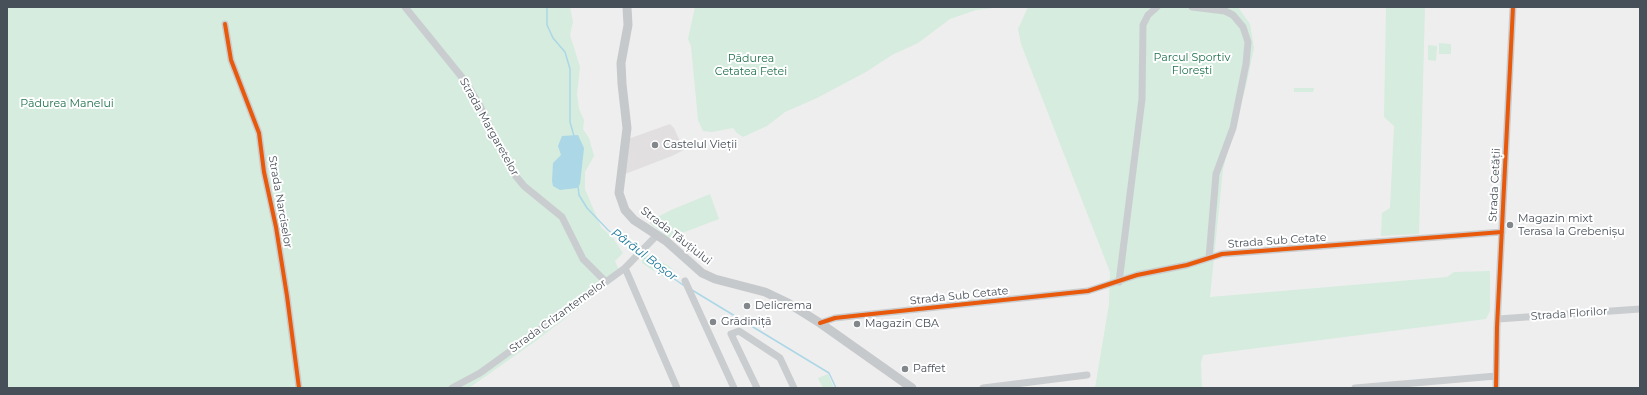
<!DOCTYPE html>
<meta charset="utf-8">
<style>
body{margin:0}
#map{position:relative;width:1647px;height:395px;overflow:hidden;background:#efeeee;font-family:Montserrat,sans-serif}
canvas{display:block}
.frame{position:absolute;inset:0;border:8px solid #474f58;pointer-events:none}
</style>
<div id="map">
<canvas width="1647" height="395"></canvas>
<div class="frame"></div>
</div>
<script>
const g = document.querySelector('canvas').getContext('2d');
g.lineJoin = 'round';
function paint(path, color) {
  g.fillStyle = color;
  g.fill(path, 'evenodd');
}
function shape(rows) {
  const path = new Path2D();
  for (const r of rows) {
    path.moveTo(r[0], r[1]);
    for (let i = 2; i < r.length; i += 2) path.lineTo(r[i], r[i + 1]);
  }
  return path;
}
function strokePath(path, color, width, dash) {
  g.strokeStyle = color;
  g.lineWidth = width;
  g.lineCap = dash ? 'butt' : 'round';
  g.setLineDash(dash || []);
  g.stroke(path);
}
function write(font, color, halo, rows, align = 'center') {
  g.font = font + ' Montserrat,sans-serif';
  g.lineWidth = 4;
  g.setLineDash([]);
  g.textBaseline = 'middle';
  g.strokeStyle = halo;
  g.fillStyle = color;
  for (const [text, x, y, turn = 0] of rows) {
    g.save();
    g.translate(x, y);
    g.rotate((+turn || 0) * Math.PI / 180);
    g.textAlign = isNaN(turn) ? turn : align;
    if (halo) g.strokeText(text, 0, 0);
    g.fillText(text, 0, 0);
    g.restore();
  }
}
paint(shape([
 [670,124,674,128,684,150,672,156,625,174,628,139]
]), '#e1dfdf');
paint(shape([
 [7,7,570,7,573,22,570,35,580,67,577,94,579,109,584,120,583,129,589,138,594,156,585,172,585,189,601,227,613,238,623,253,615,261,621,275,537,340,469,388,7,388],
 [695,7,1003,7,976,10,950,19,918,43,892,55,866,72,817,98,785,112,767,126,743,137,737,133,733,128,712,132,703,131,698,120,691,46,688,39],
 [1028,7,1238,7,1250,24,1254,48,1246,86,1223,169,1210,297,1447,277,1454,272,1490,271,1490,311,1486,319,1203,355,1201,363,1202,388,1095,388,1109,304,1110,272,1021,44,1018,29],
 [1386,7,1425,7,1419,234,1381,236,1382,213,1390,208,1394,126,1384,117],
 [1439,43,1451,44,1451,54,1439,54],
 [1428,45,1437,46,1436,61,1428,60],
 [1294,88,1314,88,1313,92,1294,92],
 [710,194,719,219,669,238,650,224,650,221,671,210],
 [645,253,669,266,674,271,673,277,668,279,661,275,658,270,654,271,642,263,642,258],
 [828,374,834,388,823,388,818,378]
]), '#d5ecdf');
paint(shape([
 [578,135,584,148,580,184,577,188,560,190,553,186,552,181,553,163,561,155,558,146,562,136]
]), '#acd7e6');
strokePath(shape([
 [547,7,547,25,553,38,565,52,570,69,570,122,574,136],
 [578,186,579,195,587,208,608,230,637,253],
 [640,255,683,285],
 [692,290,829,373,836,388]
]), '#acd7e6', 1.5);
strokePath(shape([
 [405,7,465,81,479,104,504,156,515,175,524,186,562,217,583,259,605,281],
 [1192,7,1225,11,1233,15,1243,27,1248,42,1246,64,1233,128,1216,174,1209,258],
 [225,24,231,60,259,133,264,172,276,227,287,296,299,388],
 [625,268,677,388],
 [685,281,734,388],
 [1119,282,1142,99,1143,25,1148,15,1157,7],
 [1498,319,1640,309],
 [820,323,835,318,853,316,1088,291,1137,275,1187,265,1222,254,1502,232],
 [452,388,480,373,625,268,657,235],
 [757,388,731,334,739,331,780,358,794,388],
 [983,388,1087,375],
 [1355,388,1496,376],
 [1496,388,1497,327,1513,7]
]), '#cacdcf', 7);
strokePath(shape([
 [627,7,628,25,621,63,622,84,627,128,619,193,625,210,634,220,666,241,702,273,715,279,765,292,788,303,820,323,912,388]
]), '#c6c9cc', 9);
strokePath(shape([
 [225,24,231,60,259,133,264,172,276,227,287,296,299,388],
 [820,323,835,318,853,316,1088,291,1137,275,1187,265,1222,254,1502,232],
 [1496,388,1497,327,1513,7]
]), '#e8590c', 4);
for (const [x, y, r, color] of [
 [655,145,4,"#82878c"],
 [1510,225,4,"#82878c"],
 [747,306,4,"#82878c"],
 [713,322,4,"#82878c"],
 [857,324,4,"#82878c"],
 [905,369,4,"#82878c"]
]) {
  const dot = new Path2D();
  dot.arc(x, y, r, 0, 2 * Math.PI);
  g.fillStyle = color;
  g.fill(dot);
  strokePath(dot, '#fff', 1.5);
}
write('11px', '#20724d', '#fff', [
 ["Parcul Sportiv",1192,58],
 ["Florești",1192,71],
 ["Pădurea",751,59],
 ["Cetatea Fetei",751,72],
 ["Pădurea Manelui",67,104]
]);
write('11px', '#474f58', '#fff', [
 ["Strada Margaretelor",489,127,61],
 ["Strada Cetății",1495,185,-87],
 ["Strada Narciselor",280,202,80],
 ["Strada Tăuțiului",676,236,38],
 ["Strada Sub Cetate",1277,241,-4],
 ["Strada Sub Cetate",959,296,-6],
 ["Strada Florilor",1569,314,-4],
 ["Strada Crizantemelor",558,316,-36]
]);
write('11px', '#474f58', '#fff', [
 ["Castelul Vieții",663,145],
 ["Magazin mixt",1518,219],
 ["Terasa la Grebenișu",1518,232],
 ["Delicrema",755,306],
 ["Grădiniță",721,322],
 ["Magazin CBA",865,324],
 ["Paffet",913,369]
], 'left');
write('italic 12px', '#1a7899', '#fff', [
 ["Pârâul Boșor",644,255,37]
]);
</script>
